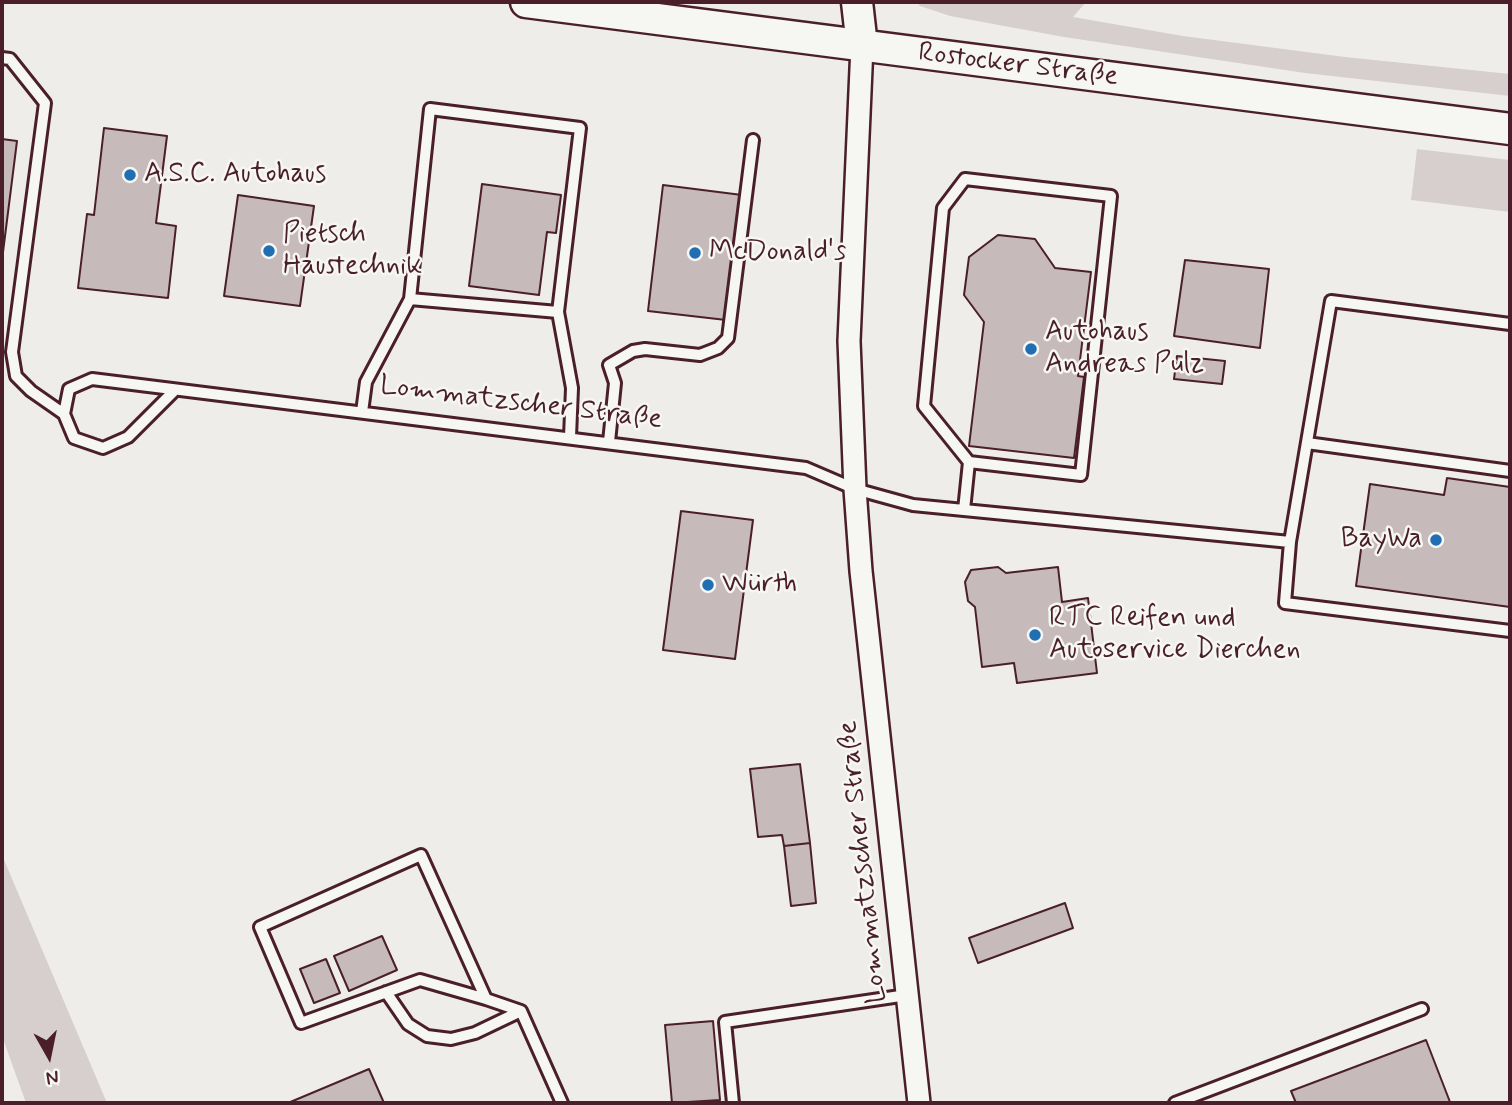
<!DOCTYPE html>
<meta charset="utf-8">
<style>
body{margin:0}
#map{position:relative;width:1512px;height:1105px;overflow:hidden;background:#efedea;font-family:Mynerve,sans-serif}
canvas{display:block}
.frame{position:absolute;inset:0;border:4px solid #4a1f2b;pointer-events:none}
.north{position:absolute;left:14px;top:1021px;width:70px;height:70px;-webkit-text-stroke:5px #f6f6f2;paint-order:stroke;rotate:171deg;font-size:19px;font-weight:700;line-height:28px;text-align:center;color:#4a1f2b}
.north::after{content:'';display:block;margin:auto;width:24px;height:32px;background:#4a1f2b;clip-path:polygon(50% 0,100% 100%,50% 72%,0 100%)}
</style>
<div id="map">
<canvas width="1512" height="1105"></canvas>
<div class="frame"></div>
<div class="north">N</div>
</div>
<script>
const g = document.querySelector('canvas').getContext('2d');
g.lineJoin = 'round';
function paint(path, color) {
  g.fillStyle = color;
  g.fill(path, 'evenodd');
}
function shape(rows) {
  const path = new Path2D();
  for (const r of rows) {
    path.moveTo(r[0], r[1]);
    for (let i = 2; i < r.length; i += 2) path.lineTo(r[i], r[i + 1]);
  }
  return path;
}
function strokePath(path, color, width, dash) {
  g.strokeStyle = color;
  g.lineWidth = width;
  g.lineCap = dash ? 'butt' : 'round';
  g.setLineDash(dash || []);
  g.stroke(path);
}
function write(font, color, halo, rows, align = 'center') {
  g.font = font + ' Mynerve,sans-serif';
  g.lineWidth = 5;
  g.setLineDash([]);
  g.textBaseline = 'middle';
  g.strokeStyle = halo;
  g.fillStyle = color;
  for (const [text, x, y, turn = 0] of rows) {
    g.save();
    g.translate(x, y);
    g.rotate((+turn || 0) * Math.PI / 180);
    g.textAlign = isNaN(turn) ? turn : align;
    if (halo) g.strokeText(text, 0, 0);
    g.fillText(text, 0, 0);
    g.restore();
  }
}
paint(shape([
 [917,2,1086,2,1073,17,1183,36,1345,57,1510,74,1510,96,1305,73,1064,37,950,16,920,6],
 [1417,149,1510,160,1510,212,1411,200],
 [2,855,13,881,107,1103,26,1103,2,1036]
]), '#d7cfce');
const building = shape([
 [104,128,167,136,156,223,176,226,168,298,78,288,87,214,94,215,104,128],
 [2,139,17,141,2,260,2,139],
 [482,184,561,195,556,233,547,232,539,295,469,286,482,184],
 [663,185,742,195,726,320,648,311,663,185],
 [238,195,314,206,300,306,224,296,238,195],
 [998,235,1035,239,1055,268,1091,272,1078,376,1084,377,1074,458,969,446,984,322,964,295,969,257,998,235],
 [1185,260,1269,269,1260,348,1174,336,1185,260],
 [1177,356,1225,361,1222,384,1174,379,1177,356],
 [1447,478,1510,487,1510,607,1356,586,1370,484,1444,495,1447,478],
 [681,511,753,520,735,659,663,650,681,511],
 [998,567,1006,573,1058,567,1062,602,1088,598,1097,673,1017,683,1014,663,982,667,975,607,968,601,965,582,971,570,998,567],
 [800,764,810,843,784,846,782,835,758,837,750,769,800,764],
 [810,843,816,903,791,906,784,846,810,843],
 [1065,903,1073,928,978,963,969,938,1065,903],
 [382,936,397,970,349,991,334,956,382,936],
 [326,959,340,993,314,1003,300,969,326,959],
 [713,1021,720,1100,672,1103,665,1025,713,1021],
 [1426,1040,1450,1102,1296,1103,1291,1091,1426,1040],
 [369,1069,384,1103,288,1103,369,1069]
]);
paint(building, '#c6babb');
strokePath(building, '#4a1f2b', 2);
const lane = shape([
 [2,58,10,59,45,103,12,352,16,376,31,391,64,414],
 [410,299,558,312],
 [1510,324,1331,301,1290,542,1285,603,1510,631],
 [175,390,128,437,103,448,74,438,64,414,69,389,92,379,806,468,855,489,913,505,1290,542],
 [362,412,366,382,410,299,430,109,580,128,558,312,572,388,570,437],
 [609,442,615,383,609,365,633,351,645,349,700,355,718,348,728,338,753,140],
 [1307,443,1510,471],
 [964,510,969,462,924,406,943,208,965,179,1111,196,1081,475,969,462],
 [386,992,408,1024,427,1036,451,1039,475,1033,521,1011],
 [486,999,421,855,260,927,301,1023,420,980,486,999,521,1011,562,1103],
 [733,1103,725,1022,907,995],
 [1175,1103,1422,1009]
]);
const street = shape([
 [862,46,849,341,855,489,861,571,919,1103]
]);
const secondary = shape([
 [526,2,1510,129],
 [857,2,862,46]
]);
strokePath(lane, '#4a1f2b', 16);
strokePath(street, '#4a1f2b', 26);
strokePath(secondary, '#4a1f2b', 35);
strokePath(lane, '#f6f6f2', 10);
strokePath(street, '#f6f6f2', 21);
strokePath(secondary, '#f6f6f2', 30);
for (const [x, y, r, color] of [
 [130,175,7,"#1f6fb2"],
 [269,251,7,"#1f6fb2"],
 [695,253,7,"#1f6fb2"],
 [1031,349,7,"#1f6fb2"],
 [1436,540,7,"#1f6fb2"],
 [708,585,7,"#1f6fb2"],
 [1035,635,7,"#1f6fb2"]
]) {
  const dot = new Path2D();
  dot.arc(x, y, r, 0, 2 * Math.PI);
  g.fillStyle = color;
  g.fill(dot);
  strokePath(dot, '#f6f6f2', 2.5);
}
write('28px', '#4a1f2b', '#f6f6f2', [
 ["Rostocker Straße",1018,66,7],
 ["Lommatzscher Straße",521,404,7],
 ["Lommatzscher Straße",864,862,-96]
]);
write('28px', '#4a1f2b', '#f6f6f2', [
 ["A.S.C. Autohaus",144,175],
 ["Pietsch",283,235],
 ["Haustechnik",283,267],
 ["McDonald's",709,253],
 ["Autohaus",1045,333],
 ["Andreas Pulz",1045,365],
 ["BayWa",1422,540,"right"],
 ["Würth",722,585],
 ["RTC Reifen und",1049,619],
 ["Autoservice Dierchen",1049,651]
], 'left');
</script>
